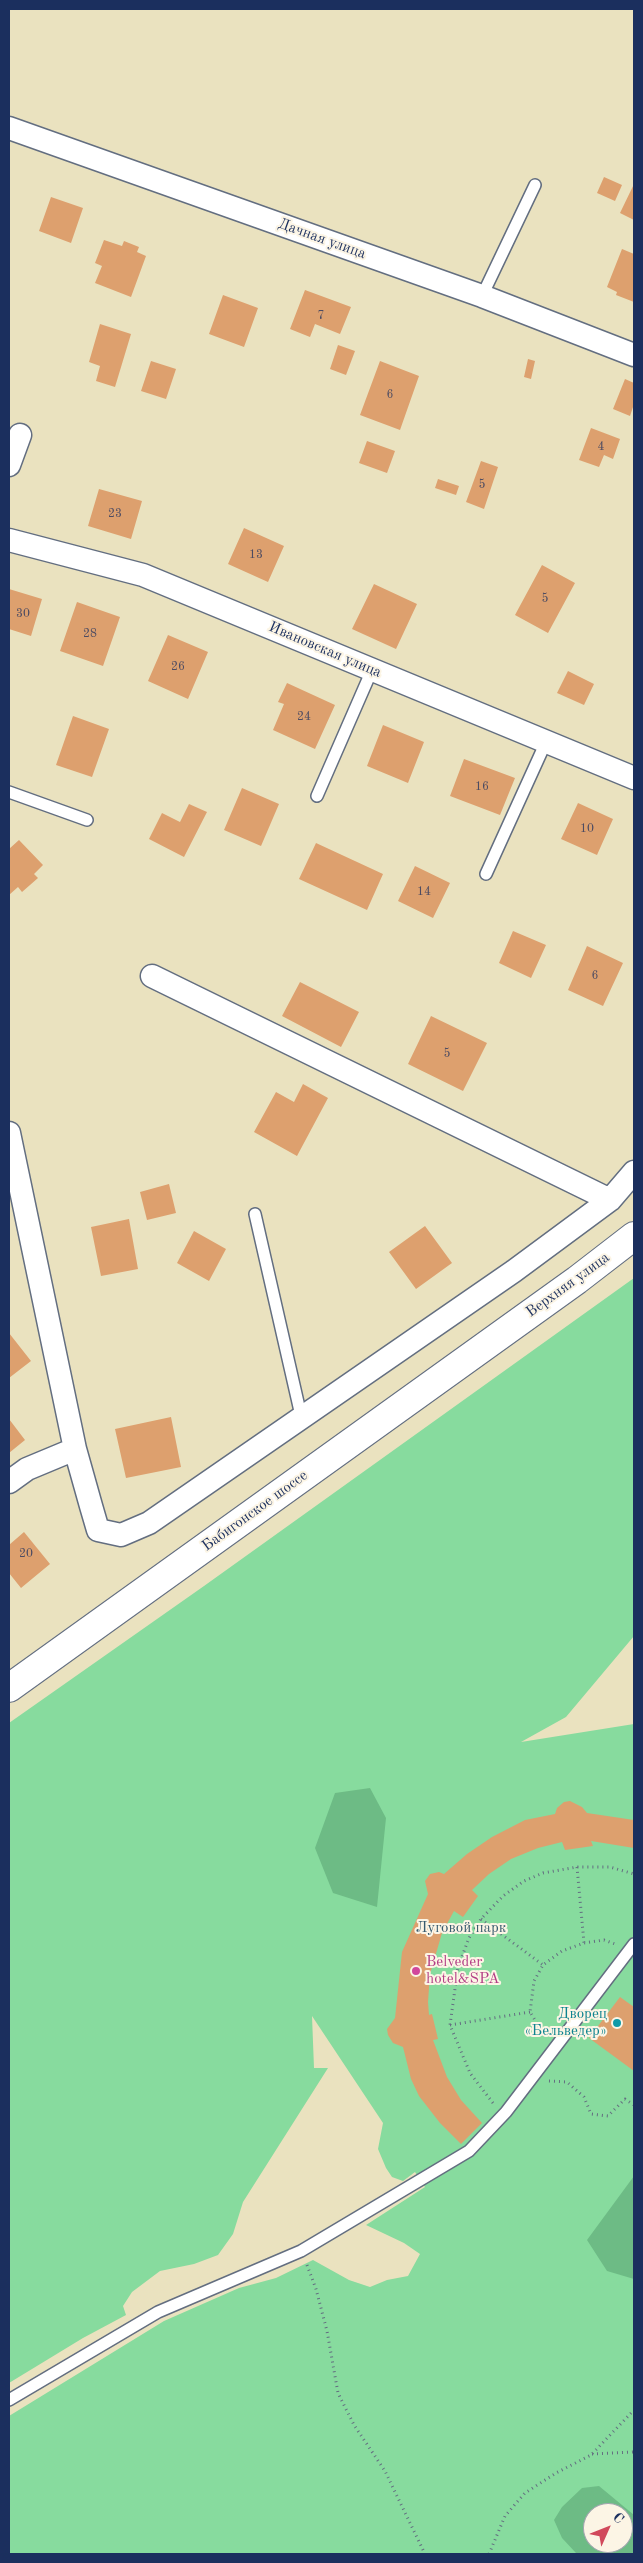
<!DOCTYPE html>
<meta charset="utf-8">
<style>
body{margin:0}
#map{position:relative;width:643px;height:2563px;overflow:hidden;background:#eae2bf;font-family:"Old Standard TT",serif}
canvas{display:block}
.frame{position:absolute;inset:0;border:10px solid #1b2f5e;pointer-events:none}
.north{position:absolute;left:583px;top:2503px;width:50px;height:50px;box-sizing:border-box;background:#fcf5e5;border:1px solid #a2a6af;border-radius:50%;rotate:46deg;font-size:14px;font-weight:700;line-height:20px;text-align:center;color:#1b2f5e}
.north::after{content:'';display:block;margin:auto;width:18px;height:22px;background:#d1495b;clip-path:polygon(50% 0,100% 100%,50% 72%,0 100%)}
</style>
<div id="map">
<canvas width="643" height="2563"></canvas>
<div class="frame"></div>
<div class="north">С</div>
</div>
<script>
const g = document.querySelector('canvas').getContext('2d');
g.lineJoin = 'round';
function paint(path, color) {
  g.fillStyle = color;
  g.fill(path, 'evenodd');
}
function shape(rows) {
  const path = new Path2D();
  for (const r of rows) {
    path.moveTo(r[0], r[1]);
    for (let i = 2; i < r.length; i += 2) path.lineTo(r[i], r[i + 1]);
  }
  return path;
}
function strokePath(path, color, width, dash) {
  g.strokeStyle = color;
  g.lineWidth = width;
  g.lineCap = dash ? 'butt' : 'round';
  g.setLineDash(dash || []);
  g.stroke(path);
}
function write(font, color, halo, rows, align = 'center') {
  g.font = font + ' "Old Standard TT",serif';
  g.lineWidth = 4;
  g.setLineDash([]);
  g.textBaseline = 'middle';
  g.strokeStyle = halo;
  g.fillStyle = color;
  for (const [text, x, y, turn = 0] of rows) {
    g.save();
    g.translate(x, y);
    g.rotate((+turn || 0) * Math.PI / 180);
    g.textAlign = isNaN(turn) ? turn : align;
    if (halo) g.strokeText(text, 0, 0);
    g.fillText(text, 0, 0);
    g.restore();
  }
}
paint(shape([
 [634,1278,634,1636,566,1717,521,1742,634,1724,634,2554,9,2554,9,2416,164,2321,239,2288,276,2278,313,2260,349,2280,370,2287,387,2280,408,2276,420,2254,404,2243,366,2225,425,2187,415,2172,403,2181,392,2177,386,2168,378,2149,383,2123,312,2016,314,2068,328,2068,243,2202,233,2234,218,2255,194,2264,160,2271,132,2292,123,2306,126,2315,83,2338,9,2383,9,1723,204,1586],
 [593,2513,623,2513,623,2543,593,2543]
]), '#87db9e');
paint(shape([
 [370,1788,386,1818,377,1907,333,1893,315,1848,335,1793],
 [634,2176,634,2279,607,2271,587,2240],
 [599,2486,634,2515,634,2554,576,2553,562,2538,554,2520,562,2507,582,2488],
 [593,2513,623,2513,623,2543,593,2543]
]), '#6dbb85');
paint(shape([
 [604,177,622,185,615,201,597,193],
 [634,184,634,220,620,213],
 [51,197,83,208,71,243,39,231],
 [104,240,122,246,124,241,139,247,137,252,146,256,131,297,95,283,102,266,95,263],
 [622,249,634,254,634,302,616,295,617,292,607,287],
 [305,290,351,307,340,334,315,324,310,337,290,329],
 [223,295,258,308,244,347,209,334],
 [100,324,131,334,115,387,96,381,100,366,89,362],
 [338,345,355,351,346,375,330,369],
 [528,359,535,361,531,379,524,377],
 [151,361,176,369,166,399,141,391],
 [380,361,419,376,400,430,360,415],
 [625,379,634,383,634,404,630,416,613,409],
 [591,428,620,439,613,459,604,455,599,467,579,460],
 [367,441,395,451,387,473,359,463],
 [481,461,498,467,484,509,466,502],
 [438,479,459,486,456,495,435,488],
 [99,489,142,501,131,539,88,526],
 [244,528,284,546,268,582,228,564],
 [542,565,575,583,548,633,515,615],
 [374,584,417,604,396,649,352,629],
 [9,589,42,599,31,636,9,629],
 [77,602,120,617,103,666,60,651],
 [168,635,208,652,188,699,148,681],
 [568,671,594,684,584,705,557,693],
 [287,683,335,705,315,749,273,730,284,704,278,702],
 [73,716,109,729,92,777,56,765],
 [383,725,424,742,408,783,367,766],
 [464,759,515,778,500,815,450,796],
 [242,788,279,804,261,846,224,830],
 [578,803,613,819,597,855,561,839],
 [189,804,207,812,184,857,149,839,162,813,180,822],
 [19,840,43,865,34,874,38,878,22,892,18,887,9,895,9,849],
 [316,843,383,874,367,910,299,879],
 [415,866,450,883,433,918,398,901],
 [513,931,546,945,531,978,499,963],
 [587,946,623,963,603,1006,568,990],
 [300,982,359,1012,341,1047,282,1016],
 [431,1016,487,1043,463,1091,408,1064],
 [303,1084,328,1098,297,1156,254,1132,276,1092,294,1102],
 [169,1184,176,1213,147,1220,140,1192],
 [129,1219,138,1269,101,1276,91,1227],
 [425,1226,452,1263,416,1289,389,1252],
 [194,1231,226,1249,209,1281,177,1263],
 [9,1333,31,1361,9,1378],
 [171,1417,181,1467,126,1478,115,1429],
 [9,1419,25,1440,9,1453],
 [24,1532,50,1564,21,1588,9,1573,9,1545],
 [570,1801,582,1807,587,1813,634,1820,634,1848,591,1841,593,1846,565,1850,562,1842,538,1848,511,1859,489,1874,472,1890,478,1896,463,1917,454,1911,442,1933,430,1974,428,2002,429,2015,432,2014,438,2039,433,2040,447,2077,461,2100,482,2123,461,2144,440,2123,419,2096,411,2079,403,2047,393,2043,388,2035,387,2029,395,2018,402,1952,428,1894,425,1881,430,1874,439,1872,444,1874,467,1854,492,1837,525,1820,555,1814,557,1808,564,1802],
 [620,1997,634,2007,634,2071,589,2038]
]), '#dda06e');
const lane = shape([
 [482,296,535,185],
 [9,792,87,820],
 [317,796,372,670],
 [486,874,546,742],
 [255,1214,302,1420],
 [9,2400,158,2312,301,2251,469,2151,506,2112,634,1944]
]);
const street = shape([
 [9,128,482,296,634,355],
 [9,465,20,435],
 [9,540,143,575,634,778],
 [152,976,610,1200],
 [9,1133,75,1449,91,1506,98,1530,121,1535,149,1523,514,1271,610,1200,634,1172],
 [9,1482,27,1469,75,1449]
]);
const secondary = shape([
 [9,1688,577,1280,634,1236]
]);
strokePath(lane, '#636e80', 14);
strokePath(street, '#636e80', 25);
strokePath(secondary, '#636e80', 30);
strokePath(shape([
 [577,1867,584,1943],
 [481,1919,543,1965],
 [450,2025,530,2012],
 [545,2036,530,2012,534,1981,543,1965,562,1951,584,1943,604,1940,615,1944],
 [549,2081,567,2082,584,2097,591,2114,608,2116,625,2099,634,2105],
 [493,2103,470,2073,450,2025,458,1967,469,1938,481,1919,503,1896,524,1881,543,1873,577,1867,610,1867,634,1874],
 [307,2265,316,2289,327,2331,338,2393,354,2425,385,2471,425,2554],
 [592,2454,634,2452],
 [489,2554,505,2516,525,2493,556,2473,591,2455,634,2410]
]), '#636e80', 3, [1, 4]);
strokePath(lane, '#fff', 11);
strokePath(street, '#fff', 22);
strokePath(secondary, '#fff', 28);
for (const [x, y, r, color] of [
 [416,1971,5,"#d1479c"],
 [617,2023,5,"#0f9aa8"]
]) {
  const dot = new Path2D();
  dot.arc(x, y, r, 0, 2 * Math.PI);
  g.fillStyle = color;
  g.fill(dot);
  strokePath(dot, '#fcf5e5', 2);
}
write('12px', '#4c4b62', null, [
 ["7",321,316],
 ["6",390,395],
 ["4",601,447],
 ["5",482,485],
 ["23",115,514],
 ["13",256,555],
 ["5",545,599],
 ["30",23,614],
 ["28",90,634],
 ["26",178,667],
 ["24",304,717],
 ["16",482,787],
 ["10",587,829],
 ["14",424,892],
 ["6",595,976],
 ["5",447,1054],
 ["20",26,1554]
]);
write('15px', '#1b2f5e', '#fcf5e5', [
 ["Дачная улица",322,239,20],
 ["Ивановская улица",325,650,23],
 ["Верхняя улица",568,1285,-36],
 ["Бабигонское шоссе",255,1511,-36]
]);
write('15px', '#365a6e', '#fcf5e5', [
 ["Луговой парк",461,1928]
]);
write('15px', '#b23c85', '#fcf5e5', [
 ["Belveder",426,1962],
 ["hotel&SPA",426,1979]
], 'left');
write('15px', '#0d838f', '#fcf5e5', [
 ["Дворец",607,2014],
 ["«Бельведер»",607,2031]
], 'right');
</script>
